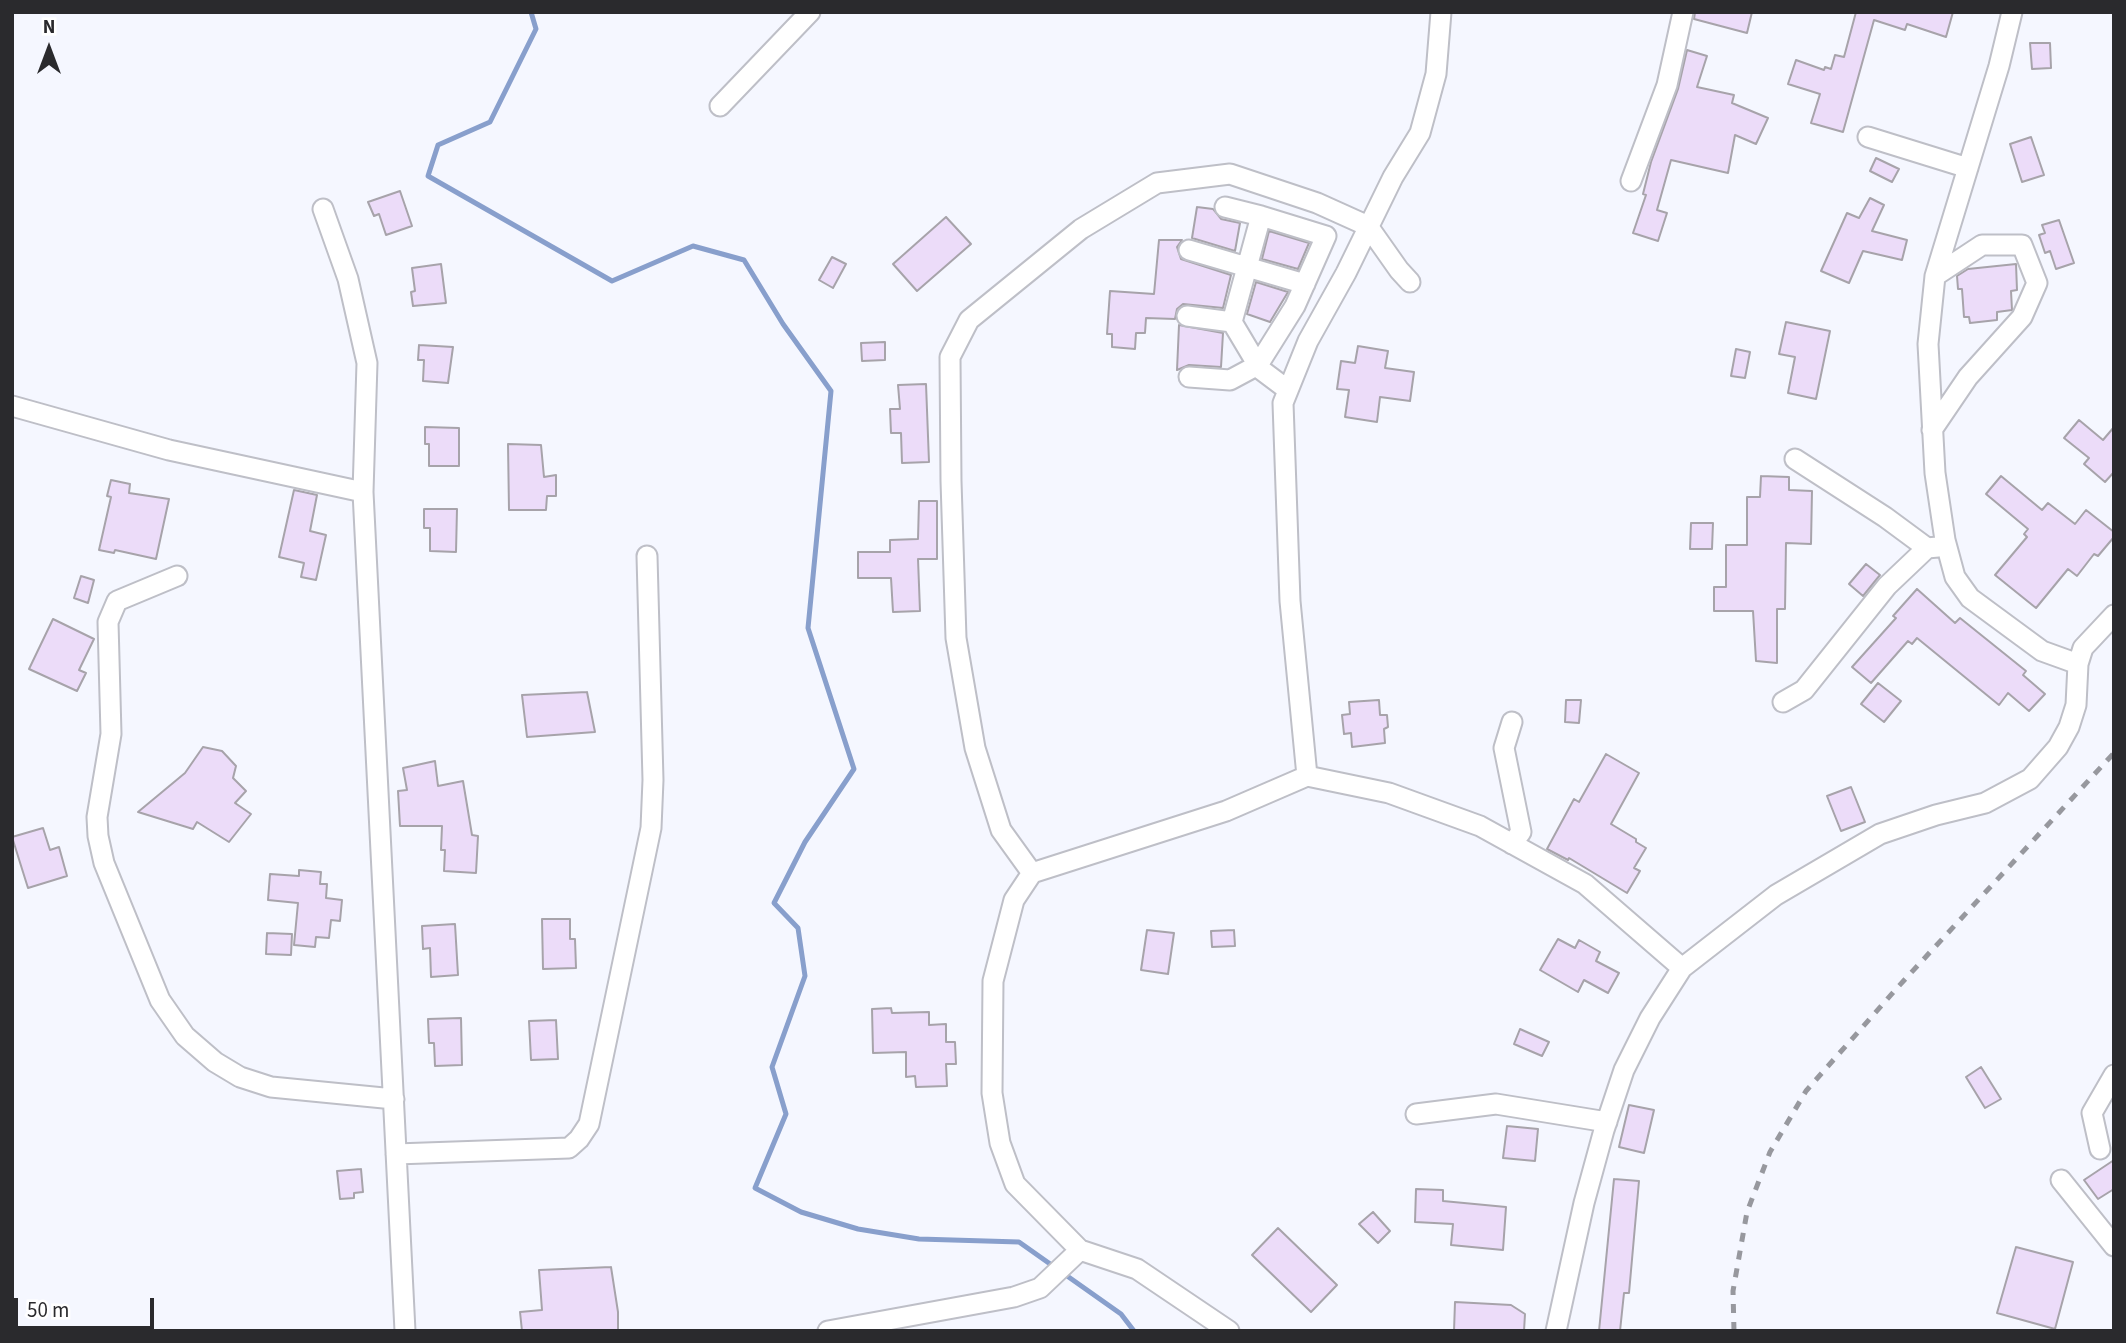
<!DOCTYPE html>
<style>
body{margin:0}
#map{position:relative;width:2126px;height:1343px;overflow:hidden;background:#f5f7ff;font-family:"Source Sans 3",sans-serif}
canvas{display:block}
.frame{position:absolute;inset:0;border:14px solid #2a2a2d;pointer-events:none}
.north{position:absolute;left:14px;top:14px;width:70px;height:70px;-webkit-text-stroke:5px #fff;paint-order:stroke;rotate:0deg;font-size:19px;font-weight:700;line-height:28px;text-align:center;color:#2a2a2d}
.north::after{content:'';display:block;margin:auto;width:24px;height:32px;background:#2a2a2d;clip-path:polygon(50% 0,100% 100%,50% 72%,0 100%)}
.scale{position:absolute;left:14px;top:1298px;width:140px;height:32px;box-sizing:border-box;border:4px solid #2a2a2d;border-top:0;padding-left:9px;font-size:21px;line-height:24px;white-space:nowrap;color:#2a2a2d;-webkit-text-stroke:5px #fff;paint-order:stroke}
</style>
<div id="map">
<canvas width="2126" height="1343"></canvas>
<div class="frame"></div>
<div class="north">N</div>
<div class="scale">50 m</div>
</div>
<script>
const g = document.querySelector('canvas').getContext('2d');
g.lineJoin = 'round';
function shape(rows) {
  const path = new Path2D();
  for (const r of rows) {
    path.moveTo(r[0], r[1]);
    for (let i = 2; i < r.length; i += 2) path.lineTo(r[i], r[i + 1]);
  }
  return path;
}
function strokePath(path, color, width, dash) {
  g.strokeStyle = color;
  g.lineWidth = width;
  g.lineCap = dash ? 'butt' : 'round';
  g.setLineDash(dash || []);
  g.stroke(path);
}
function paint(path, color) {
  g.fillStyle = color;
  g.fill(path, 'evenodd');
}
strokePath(shape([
 [531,12,536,29,490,122,438,145,428,176,612,281,693,246,744,260,783,324,831,391,808,628,854,769,805,842,774,903,798,928,805,976,772,1067,786,1114,755,1188,801,1212,858,1229,919,1239,1019,1242,1121,1314,1134,1331]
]), '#889fcc', 5);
const building = shape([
 [1695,12,1752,12,1747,33,1694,19,1695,12],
 [1856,12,1953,12,1946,37,1907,24,1905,30,1874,20,1843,132,1811,123,1820,94,1788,84,1796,60,1824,70,1825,67,1831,69,1835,55,1844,57,1856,12],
 [2030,43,2050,43,2051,68,2032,69,2030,43],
 [1687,50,1707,56,1697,87,1734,95,1732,103,1768,118,1756,144,1735,135,1728,173,1671,160,1657,210,1667,213,1658,241,1633,233,1646,195,1643,194,1651,162,1678,89,1687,50],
 [2031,137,2044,175,2022,182,2010,144,2031,137],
 [1876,158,1899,169,1892,182,1870,171,1876,158],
 [400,191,412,226,386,235,379,214,374,216,368,202,400,191],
 [1870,198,1884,205,1872,231,1907,240,1902,260,1863,251,1849,283,1821,271,1847,213,1859,218,1870,198],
 [1197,207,1213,209,1221,219,1240,223,1235,251,1192,238,1197,207],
 [946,217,971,244,917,291,893,264,946,217],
 [2059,220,2074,263,2056,269,2050,251,2045,253,2039,235,2045,233,2042,225,2059,220],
 [1269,231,1309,243,1298,269,1262,259,1269,231],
 [1159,240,1182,240,1177,247,1181,259,1231,275,1223,308,1183,304,1177,309,1175,319,1146,318,1145,333,1136,333,1135,349,1112,347,1112,334,1107,334,1110,291,1154,294,1159,240],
 [832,257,846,264,833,288,819,280,832,257],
 [441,264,446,303,413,306,411,292,415,291,412,268,441,264],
 [2016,264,2017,290,2011,291,2012,310,1997,312,1997,320,1970,323,1969,317,1964,317,1962,289,1958,289,1957,276,1968,269,2016,264],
 [1256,282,1288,292,1270,322,1247,314,1256,282],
 [1786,322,1830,331,1816,399,1788,393,1795,357,1779,354,1786,322],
 [1179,325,1223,333,1221,367,1189,365,1177,370,1179,325],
 [885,342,885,360,862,361,861,343,885,342],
 [419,345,453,347,448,383,423,381,424,360,418,360,419,345],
 [1358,346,1388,351,1385,368,1414,372,1410,401,1380,397,1377,422,1345,417,1349,390,1337,389,1341,361,1355,363,1358,346],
 [1736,349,1750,352,1745,378,1731,376,1736,349],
 [926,384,929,462,902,463,901,433,891,433,890,409,900,409,898,385,926,384],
 [2079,420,2103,440,2114,427,2114,472,2105,482,2084,464,2089,458,2064,438,2079,420],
 [425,427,459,428,459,466,429,466,429,444,425,444,425,427],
 [508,444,541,445,544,477,556,475,556,496,547,496,546,510,509,510,508,444],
 [1761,476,1789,477,1789,490,1812,491,1811,544,1786,543,1785,609,1777,609,1777,663,1756,661,1753,611,1714,611,1714,587,1726,587,1726,545,1747,545,1747,497,1760,497,1761,476],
 [2001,476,2042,510,2048,503,2075,524,2086,510,2114,532,2114,537,2098,556,2094,554,2077,576,2068,569,2036,608,1995,575,2027,537,2024,534,2028,529,1986,494,2001,476],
 [111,480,130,484,129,493,169,499,156,559,115,550,114,553,99,550,111,497,107,496,111,480],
 [294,490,317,495,310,531,326,535,316,580,301,577,304,563,279,557,294,490],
 [919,501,937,501,937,559,918,559,920,611,893,612,891,578,858,578,858,552,890,552,890,540,918,539,919,501],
 [424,509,457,509,456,552,430,551,430,528,424,528,424,509],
 [1691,523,1713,523,1712,549,1690,549,1691,523],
 [1866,564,1880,575,1863,596,1849,584,1866,564],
 [81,576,94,580,88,603,74,598,81,576],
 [1917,589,1955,623,1960,618,2026,671,2023,675,2045,694,2029,711,2008,693,1999,705,1917,638,1912,644,1908,641,1871,683,1852,667,1896,618,1893,616,1917,589],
 [53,619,94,639,79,670,86,673,77,691,29,669,53,619],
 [1878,683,1901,701,1884,722,1861,704,1878,683],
 [587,692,595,732,527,737,522,695,587,692],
 [1379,700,1380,715,1387,715,1388,727,1384,729,1385,743,1352,747,1351,733,1344,734,1342,715,1350,714,1349,702,1379,700],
 [1566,700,1581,700,1579,723,1565,722,1566,700],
 [203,747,222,751,236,766,233,778,246,791,235,803,251,814,229,842,197,822,193,829,138,812,185,773,203,747],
 [1606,754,1639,773,1611,824,1636,839,1636,842,1646,848,1634,868,1640,871,1627,893,1569,858,1568,860,1547,849,1574,799,1579,802,1606,754],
 [435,761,438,786,463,781,472,835,478,836,476,873,444,871,445,850,441,850,442,826,400,826,398,791,407,790,403,768,435,761],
 [1851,787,1865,822,1841,831,1827,796,1851,787],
 [43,828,50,850,59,847,67,876,28,888,12,837,43,828],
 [299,870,321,872,320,884,327,884,326,898,342,900,340,921,331,920,329,938,316,937,315,947,294,945,298,903,268,900,270,874,299,876,299,870],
 [542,919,570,919,570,939,575,939,576,968,543,969,542,919],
 [455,924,458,975,431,977,430,948,423,949,422,926,455,924],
 [1147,930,1174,933,1168,974,1141,970,1147,930],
 [1234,930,1235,946,1212,947,1211,931,1234,930],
 [267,933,292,934,291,955,266,954,267,933],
 [1558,939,1575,948,1579,940,1600,952,1596,961,1619,973,1608,993,1584,980,1578,992,1540,970,1558,939],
 [891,1008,892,1013,929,1012,929,1025,946,1024,946,1042,955,1042,956,1064,946,1064,947,1086,916,1087,915,1076,906,1077,906,1052,873,1053,872,1009,891,1008],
 [461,1018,462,1065,435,1066,434,1043,429,1043,428,1019,461,1018],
 [556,1020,558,1059,531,1060,529,1021,556,1020],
 [1520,1029,1549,1042,1542,1056,1514,1044,1520,1029],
 [1981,1067,2001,1099,1985,1108,1966,1077,1981,1067],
 [1629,1105,1654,1110,1644,1153,1619,1147,1629,1105],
 [1507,1126,1538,1129,1535,1161,1503,1158,1507,1126],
 [2114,1160,2114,1189,2098,1199,2084,1180,2114,1160],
 [361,1169,363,1192,354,1193,354,1198,340,1199,337,1171,361,1169],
 [1614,1179,1639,1181,1629,1293,1624,1293,1620,1331,1599,1331,1614,1179],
 [1416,1189,1443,1190,1443,1201,1506,1207,1503,1250,1451,1245,1453,1224,1415,1222,1416,1189],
 [1373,1212,1390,1231,1378,1243,1359,1224,1373,1212],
 [1278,1228,1337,1285,1311,1312,1252,1255,1278,1228],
 [2016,1247,2073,1262,2055,1329,1997,1313,2016,1247],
 [611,1267,618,1312,618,1331,522,1331,520,1312,542,1310,539,1270,611,1267],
 [1455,1302,1511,1305,1525,1314,1524,1331,1454,1331,1455,1302]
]);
paint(building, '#ecdcf9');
strokePath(building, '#a7a3aa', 2);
const minor = shape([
 [2012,12,1999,66,1935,276,1928,344,1935,473,1945,540,1955,577,1970,598,2042,651,2078,664],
 [720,106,810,12],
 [1868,137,1968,168],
 [1631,181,1667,85,1683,12],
 [323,209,348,279,367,363,363,492,405,1331],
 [1261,216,1232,322,1260,369,1288,390],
 [1189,250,1305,284],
 [1187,316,1232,322],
 [1189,377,1230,380,1258,365,1295,306,1326,236,1261,216,1225,207],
 [12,406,169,450,363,492],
 [1932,430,1968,377,2022,317,2037,283,2022,245,1982,245,1935,276],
 [1795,459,1885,517,1927,548,1938,547],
 [177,576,117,601,108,622,111,734,97,817,98,836,104,863,160,1000,185,1036,215,1062,240,1077,271,1087,394,1099],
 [1783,702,1804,690,1887,586,1927,548],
 [1307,776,1290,601,1283,403,1308,341,1346,273,1393,177,1420,133,1436,74,1441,12],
 [1512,844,1521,832,1504,748,1512,722],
 [1032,873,1001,830,975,748,956,638,951,481,950,357,969,320,1081,229,1157,183,1230,174,1317,203,1368,226,1399,270,1410,282],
 [1416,1114,1496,1104,1607,1122],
 [2100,1149,2092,1113,2114,1075],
 [396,1154,569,1148,579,1139,589,1124,651,828,653,780,647,556],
 [2061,1180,2114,1246],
 [828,1331,1014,1297,1040,1288,1080,1250],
 [1229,1331,1137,1269,1080,1250,1015,1184,1000,1143,992,1093,993,981,1014,900,1032,873,1226,811,1307,776,1389,793,1480,826,1585,884,1682,968],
 [1556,1331,1584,1203,1604,1130,1624,1070,1650,1018,1682,968,1776,895,1880,834,1936,815,1985,803,2030,779,2058,747,2069,727,2076,705,2078,664,2083,648,2114,615]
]);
strokePath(minor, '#bebfc7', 23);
strokePath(minor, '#fff', 19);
strokePath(shape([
 [1734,1331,1733,1291,1747,1212,1770,1152,1806,1091,1897,988,2114,753]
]), '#97989e', 5, [9, 9]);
</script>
